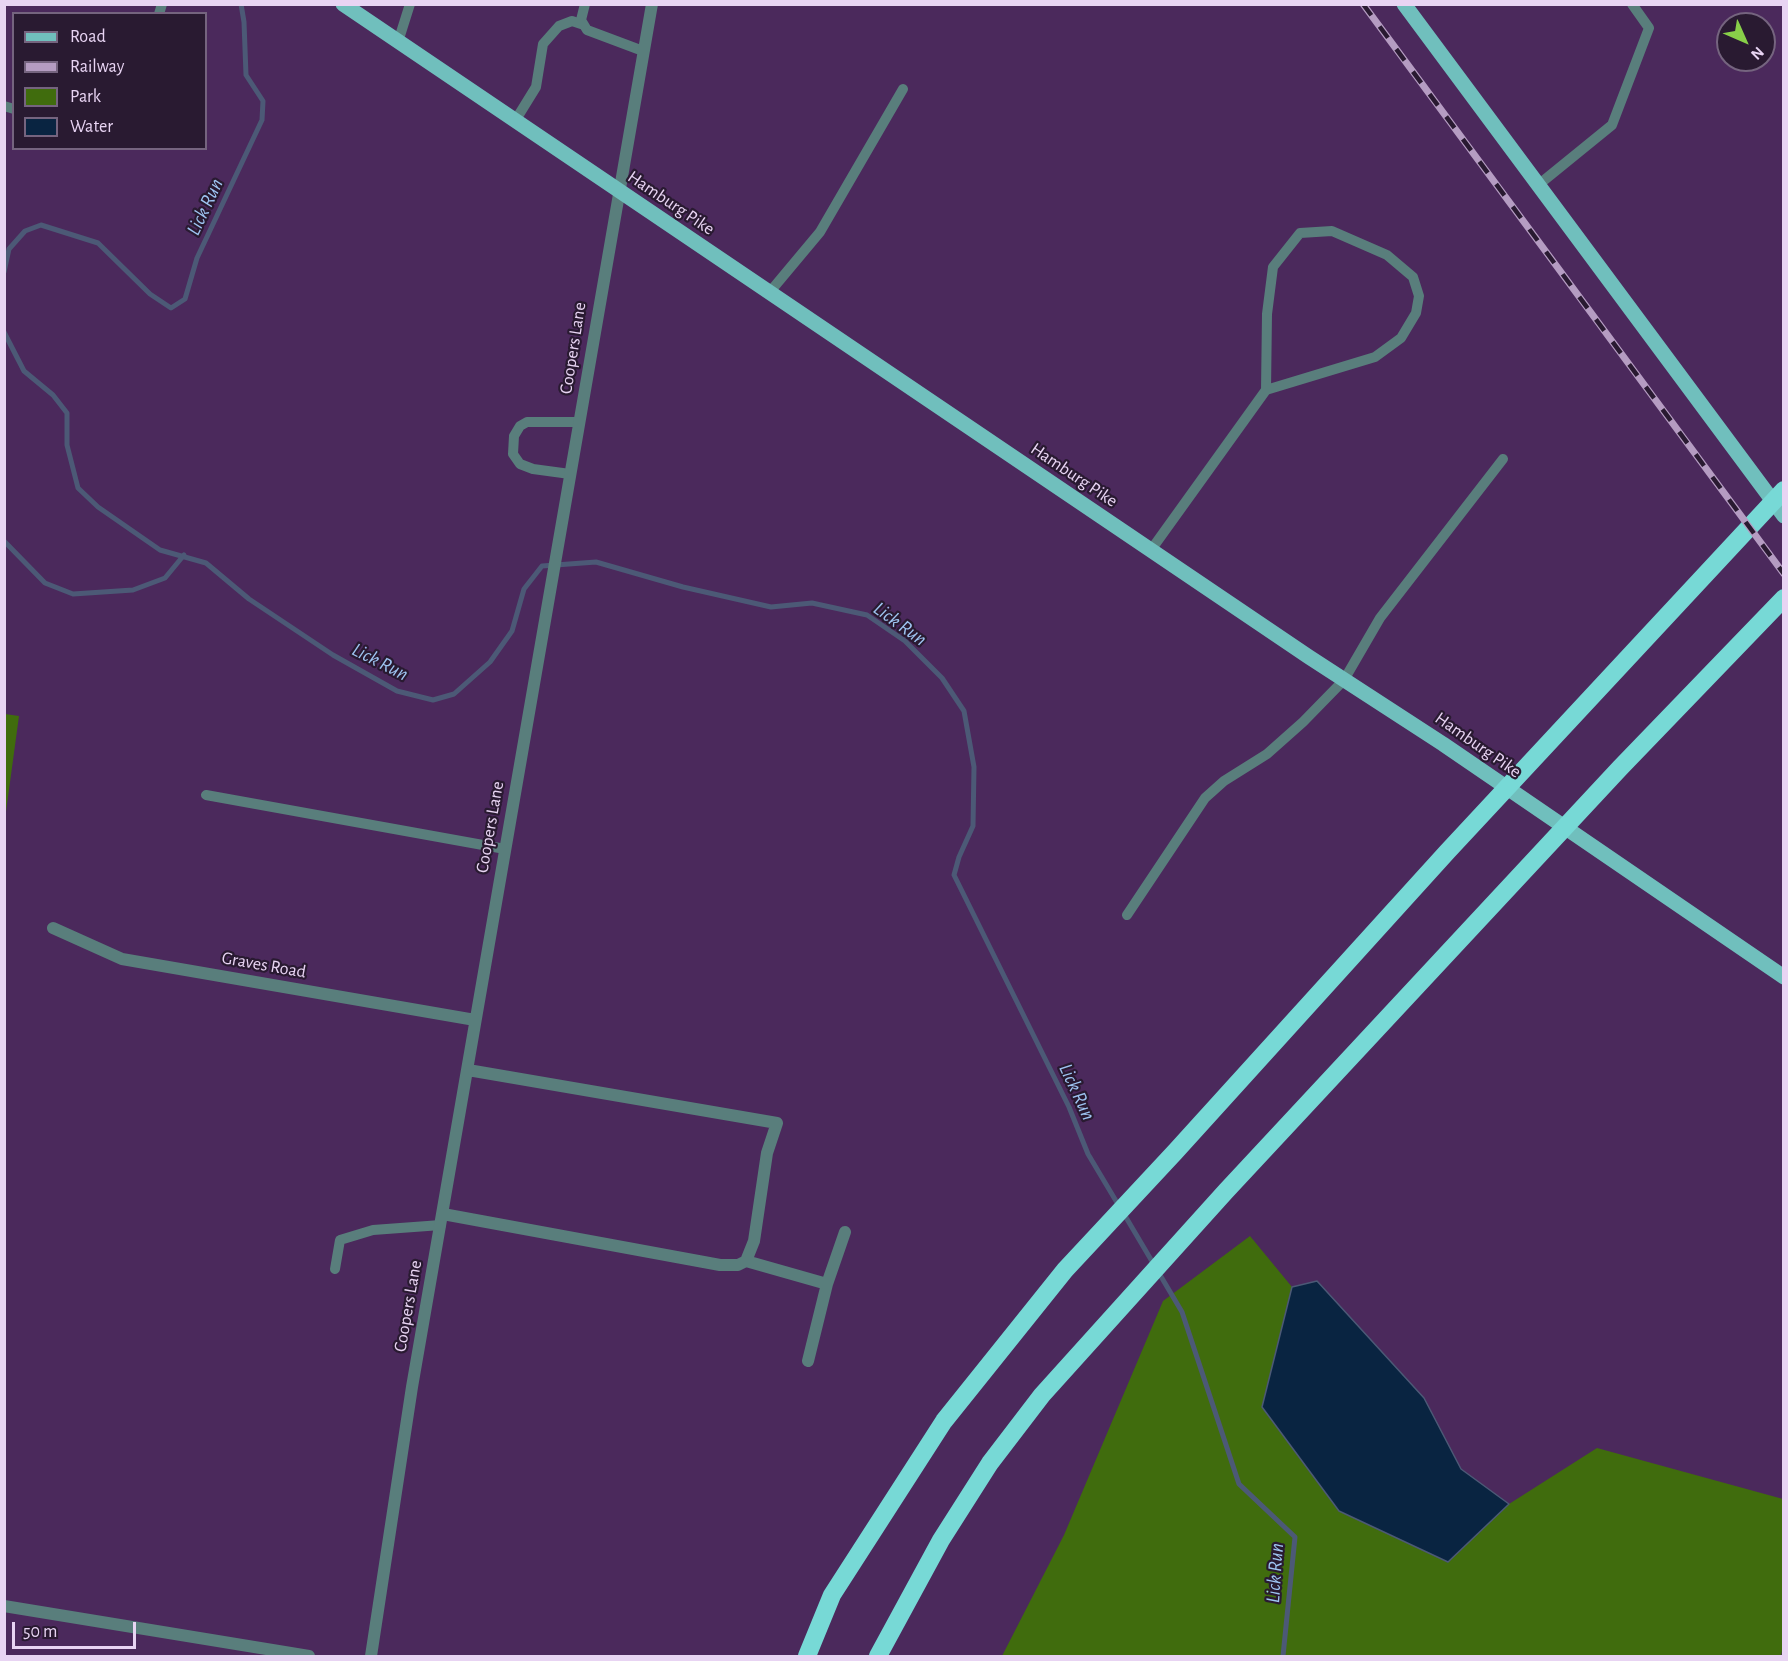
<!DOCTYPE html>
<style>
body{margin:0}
#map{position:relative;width:1788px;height:1661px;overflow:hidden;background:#4b295c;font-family:"Alegreya Sans",sans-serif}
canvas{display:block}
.frame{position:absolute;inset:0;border:6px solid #e8d4f3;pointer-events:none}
.legend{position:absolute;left:12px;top:12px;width:195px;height:138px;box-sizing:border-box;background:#291a31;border:2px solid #75647f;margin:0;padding:8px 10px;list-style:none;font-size:18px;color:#e8d4f3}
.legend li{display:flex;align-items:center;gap:12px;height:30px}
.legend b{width:30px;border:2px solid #75647f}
.north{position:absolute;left:1716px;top:12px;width:60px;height:60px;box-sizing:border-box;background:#291a31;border:2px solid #75647f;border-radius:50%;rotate:135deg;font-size:16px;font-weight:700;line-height:24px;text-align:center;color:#e8d4f3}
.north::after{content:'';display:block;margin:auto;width:21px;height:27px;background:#88cf49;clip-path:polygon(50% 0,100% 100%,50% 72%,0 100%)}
.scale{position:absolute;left:12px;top:1622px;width:124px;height:27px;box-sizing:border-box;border:3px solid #e8d4f3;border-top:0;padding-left:8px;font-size:18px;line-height:21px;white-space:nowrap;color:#e8d4f3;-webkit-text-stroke:4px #291a31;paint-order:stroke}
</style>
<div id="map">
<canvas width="1788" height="1661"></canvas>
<div class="frame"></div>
<ul class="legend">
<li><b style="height:8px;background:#70bfbd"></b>Road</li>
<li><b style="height:8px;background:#b59cc2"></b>Railway</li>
<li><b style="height:16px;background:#406c0d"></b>Park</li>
<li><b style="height:16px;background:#092441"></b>Water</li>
</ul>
<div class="north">N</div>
<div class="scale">50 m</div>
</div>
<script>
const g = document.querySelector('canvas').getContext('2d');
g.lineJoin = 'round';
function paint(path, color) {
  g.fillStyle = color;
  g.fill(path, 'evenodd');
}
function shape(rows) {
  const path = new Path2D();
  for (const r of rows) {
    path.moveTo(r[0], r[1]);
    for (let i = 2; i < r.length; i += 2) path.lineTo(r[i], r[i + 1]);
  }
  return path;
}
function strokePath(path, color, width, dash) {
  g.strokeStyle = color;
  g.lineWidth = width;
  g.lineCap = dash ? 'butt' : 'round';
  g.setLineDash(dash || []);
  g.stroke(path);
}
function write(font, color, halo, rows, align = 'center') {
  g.font = font + ' "Alegreya Sans",sans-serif';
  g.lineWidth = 4.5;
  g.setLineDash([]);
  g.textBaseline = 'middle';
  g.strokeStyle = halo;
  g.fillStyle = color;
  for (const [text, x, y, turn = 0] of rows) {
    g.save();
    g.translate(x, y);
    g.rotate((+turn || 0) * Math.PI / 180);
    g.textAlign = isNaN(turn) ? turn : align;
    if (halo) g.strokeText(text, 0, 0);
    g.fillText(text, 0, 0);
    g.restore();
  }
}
paint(shape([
 [5,714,19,716,5,819,4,714],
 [1250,1236,1292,1287,1262,1407,1448,1562,1509,1504,1597,1448,1783,1499,1784,1641,1781,1656,1002,1656,1064,1535,1163,1301]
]), '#406c0d');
const water = shape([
 [1317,1281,1424,1398,1461,1469,1509,1504,1448,1562,1339,1511,1262,1407,1292,1287,1317,1281]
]);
paint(water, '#092441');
strokePath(water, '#4c5976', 1.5);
strokePath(shape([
 [4,272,9,249,25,231,41,225,98,243,150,294,171,308,185,299,197,258,262,120,263,101,246,75,244,22,241,4],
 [4,332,24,371,53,395,67,413,67,445,78,488,98,507,160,550,206,563,249,599,333,655,397,691,433,700,454,694,490,662,512,631,524,589,542,566,596,562,683,587,771,607,812,603,867,615,905,641,942,678,964,711,974,767,973,826,959,857,954,875,1069,1107,1088,1154,1119,1206],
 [4,541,45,583,73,594,133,590,165,578,184,555],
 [1124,1214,1182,1312,1239,1484,1295,1537,1283,1656]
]), '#4c5976', 5);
strokePath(shape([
 [585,4,581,20,587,30,643,51],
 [159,14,162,4],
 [398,42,410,4],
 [4,106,14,109],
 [515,121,536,87,543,44,559,26,572,21,584,25],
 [1537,186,1612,125,1649,28,1632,4],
 [769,293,820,232,903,89],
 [570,474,533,469,520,464,513,454,514,436,520,426,527,422,579,422],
 [1151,550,1266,390,1267,314,1273,267,1300,233,1332,231,1387,255,1413,277,1419,296,1416,313,1401,338,1375,357,1266,390],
 [206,795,505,849],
 [1127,915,1205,798,1224,781,1267,754,1303,722,1344,680,1380,618,1503,459],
 [335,1269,340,1240,373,1230,441,1225]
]), '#597e7c', 10);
strokePath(shape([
 [53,928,122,959,475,1020],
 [468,1070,777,1123,767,1153,754,1241,746,1261],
 [443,1214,720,1265,738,1265,746,1261,827,1284],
 [808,1361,827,1284,845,1232],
 [4,1606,309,1656],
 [371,1656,412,1387,652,4]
]), '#597e7c', 12);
strokePath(shape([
 [343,4,1309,657,1443,744,1784,977],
 [1404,4,1784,516]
]), '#70bfbd', 15);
strokePath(shape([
 [807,1656,832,1595,944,1421,1065,1270,1175,1152,1447,852,1784,490],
 [878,1656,941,1540,990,1463,1042,1395,1226,1191,1620,768,1784,598]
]), '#77d9d6', 18);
const rail = shape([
 [1363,4,1784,574]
]);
strokePath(rail, '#b59cc2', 7);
strokePath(rail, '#291a31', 4.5, [14]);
write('18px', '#e8d4f3', '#291a31', [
 ["Hamburg Pike",671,203,34],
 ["Coopers Lane",573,348,-81],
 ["Hamburg Pike",1074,475,34],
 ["Hamburg Pike",1478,745,35],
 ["Coopers Lane",490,827,-80],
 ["Graves Road",264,965,10],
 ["Coopers Lane",408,1306,-80]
]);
write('italic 20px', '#9ec4f1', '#291a31', [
 ["Lick Run",205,207,-65],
 ["Lick Run",900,624,36],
 ["Lick Run",380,662,27],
 ["Lick Run",1077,1092,65],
 ["Lick Run",1275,1573,-86]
]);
</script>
